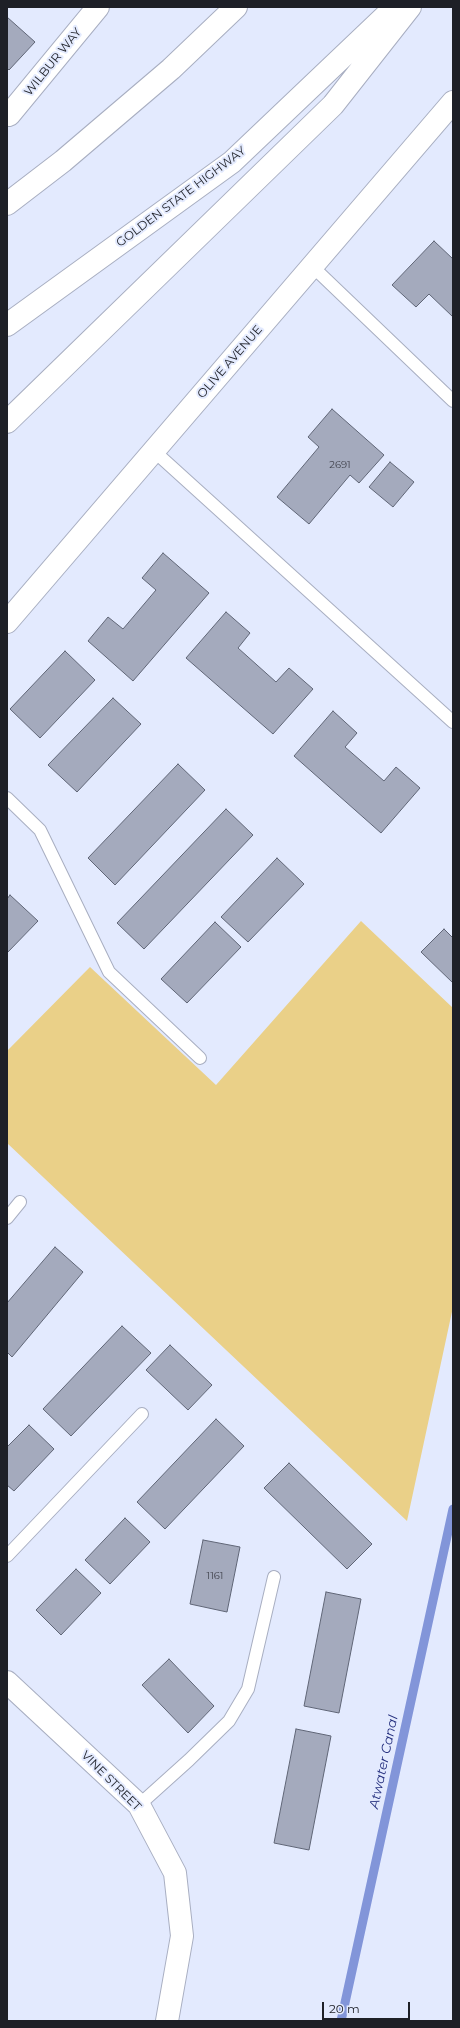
<!DOCTYPE html>
<style>
body{margin:0}
#map{position:relative;width:460px;height:2028px;overflow:hidden;background:#e3eafe;font-family:Montserrat,sans-serif}
canvas{display:block}
.frame{position:absolute;inset:0;border:8px solid #1e2027;pointer-events:none}
.scale{position:absolute;left:322px;top:2002px;width:88px;height:18px;box-sizing:border-box;border:2px solid #1e2027;border-top:0;padding-left:5px;font-size:12px;line-height:14px;white-space:nowrap;color:#1e2027;-webkit-text-stroke:3px #e3eafe;paint-order:stroke}
</style>
<div id="map">
<canvas width="460" height="2028"></canvas>
<div class="frame"></div>
<div class="scale">20 m</div>
</div>
<script>
const g = document.querySelector('canvas').getContext('2d');
g.lineJoin = 'round';
function paint(path, color) {
  g.fillStyle = color;
  g.fill(path, 'evenodd');
}
function shape(rows) {
  const path = new Path2D();
  for (const r of rows) {
    path.moveTo(r[0], r[1]);
    for (let i = 2; i < r.length; i += 2) path.lineTo(r[i], r[i + 1]);
  }
  return path;
}
function strokePath(path, color, width, dash) {
  g.strokeStyle = color;
  g.lineWidth = width;
  g.lineCap = dash ? 'butt' : 'round';
  g.setLineDash(dash || []);
  g.stroke(path);
}
function write(font, color, halo, rows, align = 'center') {
  g.font = font + ' Montserrat,sans-serif';
  g.lineWidth = 4;
  g.setLineDash([]);
  g.textBaseline = 'middle';
  g.strokeStyle = halo;
  g.fillStyle = color;
  for (const [text, x, y, turn = 0] of rows) {
    g.save();
    g.translate(x, y);
    g.rotate((+turn || 0) * Math.PI / 180);
    g.textAlign = isNaN(turn) ? turn : align;
    if (halo) g.strokeText(text, 0, 0);
    g.fillText(text, 0, 0);
    g.restore();
  }
}
paint(shape([
 [361,921,453,1008,453,1307,407,1521,7,1143,7,1051,90,967,216,1085]
]), '#ead088');
strokePath(shape([
 [341,2021,453,1509]
]), '#8295d9', 9);
const building = shape([
 [7,17,35,42,9,70,7,68,7,17],
 [434,241,453,259,453,317,429,294,416,307,392,285,434,241],
 [332,409,384,455,359,483,350,475,309,524,277,497,319,447,308,437,332,409],
 [390,462,414,482,393,507,369,487,390,462],
 [163,553,209,593,133,681,88,641,108,617,123,629,156,590,142,578,163,553],
 [226,612,250,633,238,648,276,682,289,668,313,689,273,734,186,658,226,612],
 [65,651,95,680,40,738,10,709,65,651],
 [113,698,141,724,77,792,48,765,113,698],
 [333,711,357,733,345,747,384,781,396,767,420,788,381,833,294,756,333,711],
 [178,764,205,790,115,885,88,858,178,764],
 [226,809,253,835,144,949,117,923,226,809],
 [277,858,304,884,248,942,221,917,277,858],
 [10,895,38,921,7,953,7,899,10,895],
 [215,922,241,947,187,1003,161,979,215,922],
 [444,929,453,938,453,983,421,952,444,929],
 [55,1247,83,1272,12,1357,7,1352,7,1303,55,1247],
 [122,1326,151,1353,71,1436,43,1409,122,1326],
 [170,1345,212,1385,188,1410,146,1370,170,1345],
 [216,1419,244,1446,165,1529,137,1502,216,1419],
 [29,1425,54,1449,14,1491,7,1485,7,1447,29,1425],
 [289,1463,372,1544,347,1569,264,1488,289,1463],
 [125,1518,150,1542,110,1584,85,1560,125,1518],
 [203,1540,240,1547,227,1612,190,1604,203,1540],
 [76,1569,101,1593,61,1635,36,1610,76,1569],
 [326,1592,361,1599,339,1713,304,1706,326,1592],
 [169,1659,214,1706,188,1733,142,1685,169,1659],
 [296,1729,331,1736,309,1850,274,1843,296,1729]
]);
paint(building, '#a4aabd');
strokePath(building, '#606677', 1);
const lane = shape([
 [312,266,453,401],
 [154,451,453,722],
 [7,798,40,830,109,972,200,1058],
 [7,1218,20,1202],
 [7,1556,142,1414],
 [139,1805,189,1760,229,1721,248,1689,274,1577]
]);
const street = shape([
 [7,114,9,115,98,7],
 [7,1682,139,1805,175,1873,182,1936,167,2021]
]);
const secondary = shape([
 [7,622,453,102]
]);
const highway = shape([
 [7,204,63,161,171,69,236,7],
 [7,325,232,162,395,7],
 [7,422,333,105,410,7]
]);
strokePath(lane, '#a8aec1', 14);
strokePath(street, '#a8aec1', 24);
strokePath(secondary, '#a8aec1', 24);
strokePath(highway, '#a8aec1', 24);
strokePath(lane, '#fff', 12);
strokePath(street, '#fff', 22);
strokePath(secondary, '#fff', 22);
strokePath(highway, '#fff', 22);
write('10px', '#40424c', null, [
 ["2691",340,465],
 ["1161",215,1576]
]);
write('12px', '#1e2027', '#e3eafe', [
 ["WILBUR WAY",53,62,-51],
 ["GOLDEN STATE HIGHWAY",181,197,-37],
 ["OLIVE AVENUE",230,362,-49],
 ["VINE STREET",111,1781,45]
]);
write('italic 13px', '#25307f', '#e3eafe', [
 ["Atwater Canal",384,1762,-78]
]);
</script>
